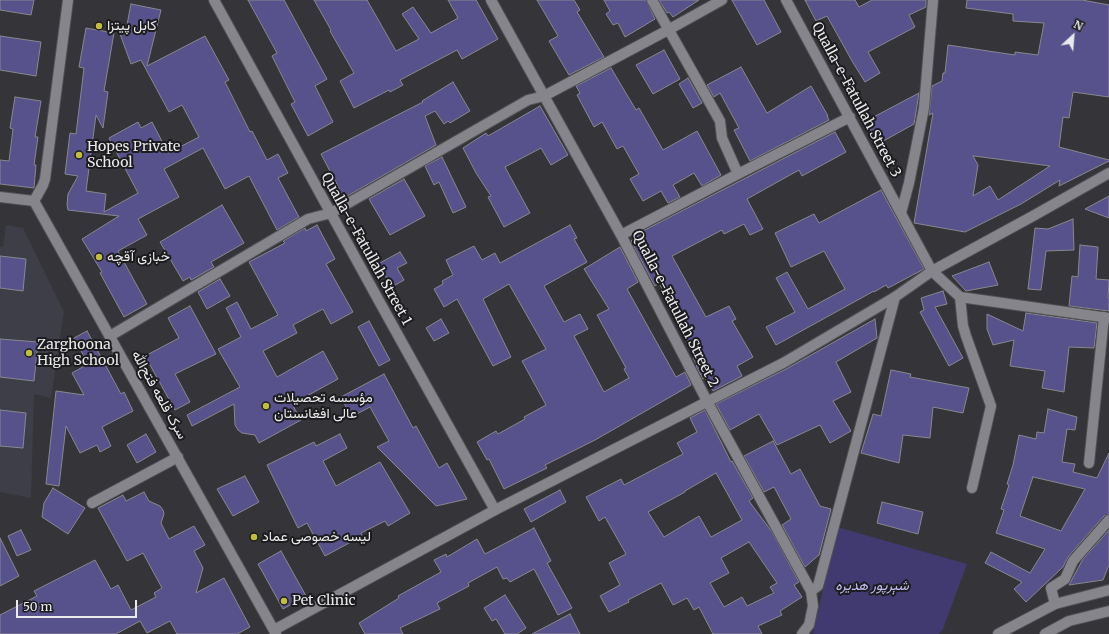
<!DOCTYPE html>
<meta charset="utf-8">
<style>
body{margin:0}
#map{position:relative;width:1109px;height:634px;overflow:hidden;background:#343439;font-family:Merriweather,serif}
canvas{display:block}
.north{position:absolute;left:1053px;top:16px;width:40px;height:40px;-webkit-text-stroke:3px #1c1c1e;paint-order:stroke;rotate:26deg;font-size:11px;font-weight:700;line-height:16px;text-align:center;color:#eaeaed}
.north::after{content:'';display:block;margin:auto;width:14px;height:18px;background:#eaeaed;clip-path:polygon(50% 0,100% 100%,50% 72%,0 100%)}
.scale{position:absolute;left:16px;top:600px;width:121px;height:18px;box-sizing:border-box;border:2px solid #eaeaed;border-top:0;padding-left:5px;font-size:12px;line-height:14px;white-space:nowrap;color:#eaeaed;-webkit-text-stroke:3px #1c1c1e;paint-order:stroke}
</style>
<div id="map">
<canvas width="1109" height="634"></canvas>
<div class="north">N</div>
<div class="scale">50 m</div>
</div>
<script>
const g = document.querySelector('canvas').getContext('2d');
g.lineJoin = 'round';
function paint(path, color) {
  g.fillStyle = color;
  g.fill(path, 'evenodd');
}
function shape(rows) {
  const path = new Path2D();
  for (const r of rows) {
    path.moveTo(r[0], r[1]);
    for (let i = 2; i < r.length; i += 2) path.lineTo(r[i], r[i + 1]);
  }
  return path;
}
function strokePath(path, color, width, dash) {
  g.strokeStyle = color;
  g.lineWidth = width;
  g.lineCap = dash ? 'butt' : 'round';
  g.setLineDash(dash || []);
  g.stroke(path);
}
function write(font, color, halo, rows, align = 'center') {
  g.font = font + ' Merriweather,Vazirmatn,serif';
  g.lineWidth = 4;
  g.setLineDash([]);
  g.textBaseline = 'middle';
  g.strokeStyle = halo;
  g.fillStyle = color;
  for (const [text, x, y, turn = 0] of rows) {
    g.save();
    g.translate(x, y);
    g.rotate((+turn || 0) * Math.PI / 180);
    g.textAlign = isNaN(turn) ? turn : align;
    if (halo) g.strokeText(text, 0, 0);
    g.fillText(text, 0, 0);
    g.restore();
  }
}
paint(shape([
 [6,225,23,228,64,312,51,398,34,394,31,498,0,492,0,247,3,247]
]), '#3e3e48');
paint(shape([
 [837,527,967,564,943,629,939,634,813,634]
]), '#403a70');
const building = shape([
 [0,0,34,0,31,15,0,10,0,0],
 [248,0,284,0,327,79,315,86,333,122,308,136,291,104,295,102,272,56,277,53,248,0],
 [314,0,367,0,396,51,419,39,402,14,413,7,431,33,458,18,448,0,476,0,498,39,462,59,457,50,400,80,403,85,390,92,389,90,354,108,340,81,354,73,330,31,331,30,314,0],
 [537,0,574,0,580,10,577,12,604,57,569,75,549,41,558,36,537,0],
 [604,0,646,0,655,19,625,37,618,23,613,25,606,14,610,11,604,0],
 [659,0,699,0,673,17,669,12,667,13,659,0],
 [732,0,764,0,781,32,757,45,732,0],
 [805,0,855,0,859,7,872,0,926,0,926,7,909,15,915,27,868,52,880,73,865,82,852,61,827,16,816,21,805,0],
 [967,0,1082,0,1109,5,1109,97,1073,92,1069,118,1063,117,1059,147,1109,160,1109,161,1059,186,1060,180,1021,204,965,232,914,223,933,113,929,115,932,86,942,81,943,73,945,73,948,45,1015,55,1015,52,1038,55,1044,23,1013,21,1013,14,966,8,967,0],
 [973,156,974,156,1050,166,998,200,990,186,973,196,978,165,973,156],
 [131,4,161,10,147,66,205,36,229,80,225,82,250,132,252,131,267,160,278,154,288,173,278,178,299,217,277,230,249,176,225,189,203,148,164,169,179,197,138,219,147,235,118,251,147,304,124,317,100,273,102,272,82,239,119,216,68,210,67,205,68,194,78,176,65,174,70,133,76,134,84,68,79,67,86,28,114,33,104,91,108,92,103,128,96,115,86,191,106,194,104,212,138,193,109,138,138,122,141,128,152,122,168,153,199,137,182,105,169,112,141,60,131,64,120,34,125,35,131,4],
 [0,36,41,42,36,76,0,70,0,36],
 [664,50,680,79,653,94,636,65,664,50],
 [741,67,767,113,811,86,828,116,827,116,829,120,750,161,734,130,739,128,720,93,714,97,707,85,741,67],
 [611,68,636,110,639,108,663,150,697,131,721,175,702,186,694,173,673,185,680,197,668,203,661,191,643,201,630,179,639,174,623,146,617,149,602,122,594,127,577,95,580,93,576,86,611,68],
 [688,78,702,103,693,108,679,84,688,78],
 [453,82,470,111,450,123,448,121,444,124,435,111,425,116,436,145,344,198,321,154,423,102,422,101,453,82],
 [919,93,914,124,878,144,866,121,919,93],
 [15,97,41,101,35,137,38,137,34,165,36,165,34,188,0,184,0,160,9,161,13,129,10,128,15,97],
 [540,106,568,155,551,165,541,148,505,167,530,213,504,227,488,197,491,196,476,173,463,148,486,133,488,136,540,106],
 [835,132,846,152,802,176,799,170,747,199,763,229,750,235,744,224,724,234,722,230,672,256,706,317,729,306,736,319,732,321,753,357,737,366,742,376,713,391,705,378,703,379,696,366,697,365,693,358,696,356,682,330,684,329,659,283,655,286,631,241,638,236,637,234,835,132],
 [442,157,466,207,453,213,439,182,434,185,425,166,442,157],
 [404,179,425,216,390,235,369,199,404,179],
 [881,190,924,269,888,288,886,285,874,292,874,291,776,345,766,327,795,312,776,278,787,272,808,309,845,289,824,251,791,267,775,233,814,214,819,223,881,190],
 [1109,196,1109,218,1085,209,1109,196],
 [222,205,244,243,211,262,214,267,191,280,190,277,183,281,160,242,222,205],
 [1073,219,1074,250,1046,251,1041,290,1028,289,1035,228,1048,229,1073,219],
 [317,225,335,259,326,264,353,312,331,324,323,309,293,325,297,333,263,351,277,377,323,351,338,379,292,404,301,420,259,443,255,435,242,433,238,430,235,425,234,404,192,426,187,415,240,387,218,349,241,337,226,308,237,302,251,329,278,315,249,262,285,243,283,241,305,228,306,231,317,225],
 [570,225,577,238,574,239,587,262,544,286,564,322,580,314,588,329,574,336,604,392,629,378,624,369,626,368,597,315,609,309,584,269,620,247,638,282,627,289,676,377,685,372,691,385,595,440,545,465,547,468,504,489,489,459,487,460,477,442,496,431,498,434,525,419,524,417,546,405,522,361,546,349,509,284,483,299,511,357,493,366,457,299,444,307,434,289,443,284,442,281,453,275,446,260,474,246,482,260,495,253,500,263,570,225],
 [1080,245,1098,247,1096,279,1109,280,1108,298,1109,298,1109,311,1069,306,1072,276,1078,277,1080,245],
 [400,252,407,263,397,268,404,280,392,287,378,264,400,252],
 [0,256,26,259,23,291,0,288,0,256],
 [989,262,998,285,966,291,952,276,989,262],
 [220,279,230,296,207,309,198,292,220,279],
 [943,291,947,304,935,307,963,358,949,366,920,312,924,310,921,298,943,291],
 [190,306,216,354,175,374,190,402,175,410,145,356,179,338,168,318,190,306],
 [1026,313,1097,323,1094,348,1069,347,1064,392,1042,388,1045,371,1010,366,1014,340,993,345,987,329,987,314,1023,331,1026,313],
 [441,319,449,333,434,341,426,328,441,319],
 [875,319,877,338,836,362,851,392,833,401,851,431,830,443,820,425,777,445,759,414,730,430,716,404,788,368,875,319],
 [369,321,390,360,379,366,358,327,369,321],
 [87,331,121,394,124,392,133,411,102,427,111,446,100,452,97,445,80,453,66,426,59,486,46,484,56,391,84,395,72,373,88,364,74,338,87,331],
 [0,339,38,342,34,381,0,377,0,339],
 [891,370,911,374,910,377,969,388,963,413,933,407,930,438,903,435,899,463,861,453,873,414,881,416,891,370],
 [384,374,413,428,416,426,439,468,447,463,467,499,436,506,377,447,389,441,370,407,351,417,341,397,384,374],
 [1048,409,1077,417,1075,430,1067,429,1062,462,1075,464,1073,472,1097,478,1109,453,1109,514,1104,516,1068,557,1063,567,1026,602,1014,589,1022,582,985,563,991,552,1030,573,1045,549,996,533,1004,510,1001,509,1009,485,1007,484,1013,465,1019,435,1036,439,1037,432,1044,433,1048,409],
 [1033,477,1085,489,1061,531,1020,516,1033,477],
 [0,410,26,413,23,448,0,446,0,410],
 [705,410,731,462,732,461,753,498,749,501,772,532,799,582,794,585,802,597,780,611,782,615,758,626,762,634,713,634,699,607,694,610,687,598,673,605,661,583,628,600,629,602,609,612,600,596,620,585,609,563,626,554,605,517,599,521,586,497,621,479,624,485,683,454,677,443,697,432,690,418,705,410],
 [716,473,742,520,711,537,699,516,664,537,648,512,685,492,685,491,716,473],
 [749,542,777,583,770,587,774,593,747,606,742,597,724,607,710,583,729,573,721,558,749,542],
 [146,434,156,452,137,463,127,445,146,434],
 [340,434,347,448,323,461,336,486,380,462,410,513,388,526,385,521,361,533,362,536,325,556,307,523,298,528,267,465,314,442,316,446,340,434],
 [773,441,791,474,800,469,820,506,831,509,819,555,805,567,782,525,791,519,774,487,764,492,744,456,773,441],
 [245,476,259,502,233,516,217,489,245,476],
 [53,488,85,508,68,534,42,517,44,503,53,488],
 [560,490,566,502,531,522,524,509,560,490],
 [144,492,149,501,160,506,163,510,164,514,161,523,169,539,194,526,205,545,194,551,203,568,196,593,224,578,250,627,237,634,177,634,170,621,147,633,140,621,116,634,0,634,0,615,37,596,34,591,95,560,111,589,118,585,131,610,156,597,154,593,162,588,143,553,127,561,98,508,123,495,126,501,144,492],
 [882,502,923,512,918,534,877,523,882,502],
 [534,528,551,561,547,563,572,608,558,615,534,569,510,582,507,578,503,579,497,567,468,583,469,586,437,603,440,609,400,628,403,634,365,634,359,623,399,598,398,596,441,572,434,560,446,554,447,557,477,539,485,554,534,528],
 [21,530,31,550,17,556,8,536,21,530],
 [1109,530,1109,565,1103,580,1069,585,1083,559,1109,530],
 [0,538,19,576,0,586,0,538],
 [281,551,306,596,283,609,258,564,281,551],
 [505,595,526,628,517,634,505,634,496,619,492,621,484,608,505,595],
 [570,614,580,634,532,634,570,614]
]);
paint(building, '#57518c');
strokePath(building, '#88888e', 1);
const street = shape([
 [214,0,379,301,495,510],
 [491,0,621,235,708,403,811,591,813,606,809,625,802,634],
 [786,0,932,271,960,297,1109,318],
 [738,174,850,117],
 [34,201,43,185,45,179,68,0],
 [901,213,909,183,924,108,933,0],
 [621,235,738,174,722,138,720,121,652,0],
 [960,297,963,326,966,336,991,406,972,488],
 [110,336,308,219,331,213,528,100,544,96,668,30,722,0],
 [1089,463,1104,317],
 [92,503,178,457],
 [811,591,818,586,895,297],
 [1055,604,1051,588,1065,579,1073,561,1109,520]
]);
const secondary = shape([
 [0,197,34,201,276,634],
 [274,630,495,510,785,362,895,297,932,271,1033,216,1109,173],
 [998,634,1055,604,1109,590],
 [1045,634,1069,621,1109,611]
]);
strokePath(street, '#525255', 12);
strokePath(secondary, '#525255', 12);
strokePath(street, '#85858b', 10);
strokePath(secondary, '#85858b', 10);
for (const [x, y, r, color] of [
 [99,26,4,"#c3bd3e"],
 [79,155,4,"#c3bd3e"],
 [99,257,4,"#c3bd3e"],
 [29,353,4,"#c3bd3e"],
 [266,406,4,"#c3bd3e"],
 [254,537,4,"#c3bd3e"],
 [284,601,4,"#c3bd3e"]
]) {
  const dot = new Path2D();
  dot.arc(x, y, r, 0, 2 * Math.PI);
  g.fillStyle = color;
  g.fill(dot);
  strokePath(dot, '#1c1c1e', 1.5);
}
write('14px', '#eaeaed', '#1c1c1e', [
 ["کابل پیتزا",107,26],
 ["Hopes Private",87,147],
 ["School",87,163],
 ["خبازی آقچه",107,257],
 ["Zarghoona",37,345],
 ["High School",37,361],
 ["مؤسسه تحصیلات",274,398],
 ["عالی افغانستان",274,414],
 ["لیسه خصوصی عماد",262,537],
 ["Pet Clinic",292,601]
], 'left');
write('14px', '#eaeaed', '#1c1c1e', [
 ["Qualla-e-Fatullah Street 3",856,100,62],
 ["Qualla-e-Fatullah Street 1",366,249,61],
 ["Qualla-e-Fatullah Street 2",675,309,63],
 ["سرک قلعه فتح‌الله",159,395,61]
]);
write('italic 14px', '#c1bff4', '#1c1c1e', [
 ["شېرپور هديره",872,586]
]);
</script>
